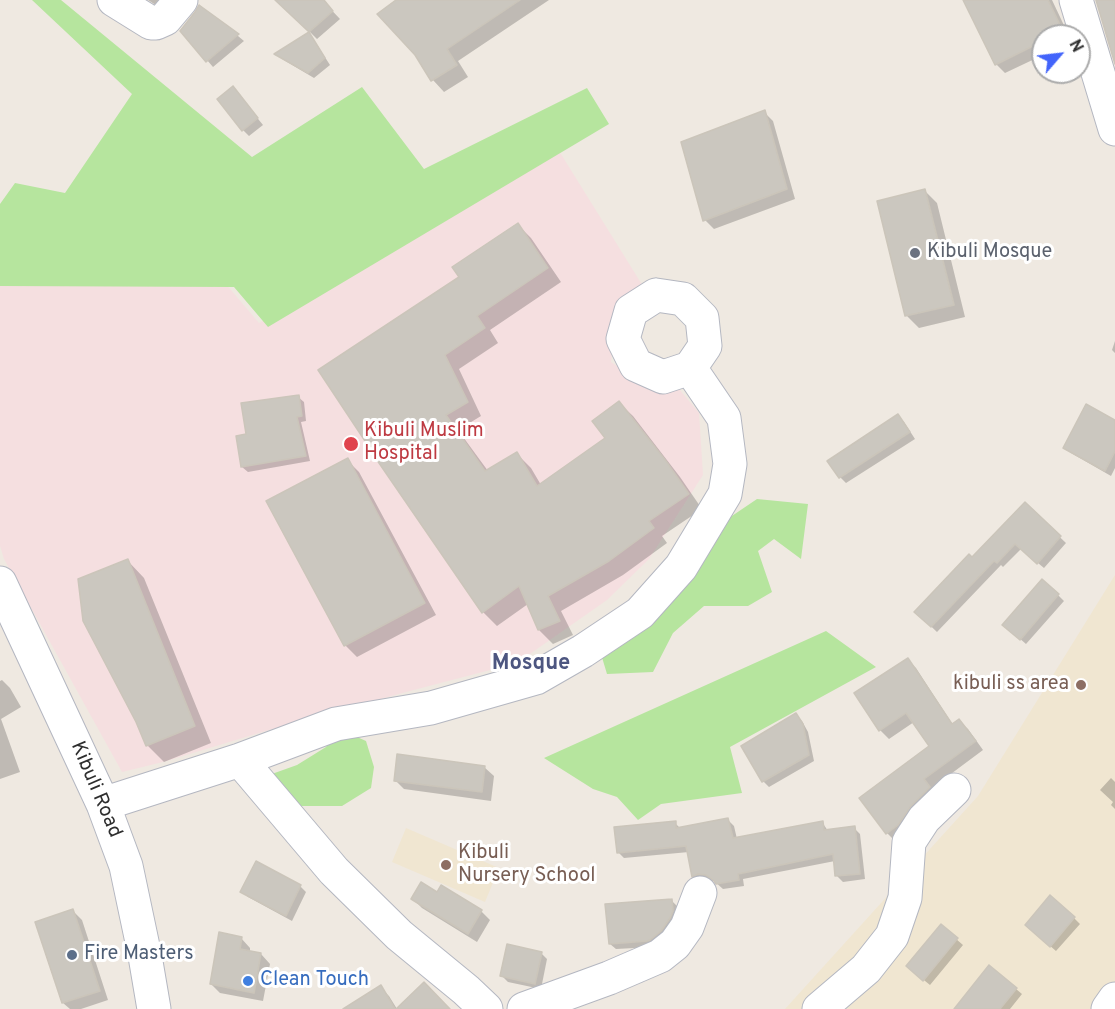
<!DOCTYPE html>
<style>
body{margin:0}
#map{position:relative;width:1115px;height:1009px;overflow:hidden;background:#efe9e1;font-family:Overpass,sans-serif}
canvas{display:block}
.north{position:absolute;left:1031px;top:24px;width:60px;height:60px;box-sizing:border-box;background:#fff;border:2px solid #ababab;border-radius:50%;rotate:62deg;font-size:16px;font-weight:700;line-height:24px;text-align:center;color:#2e2e2e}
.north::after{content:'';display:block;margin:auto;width:21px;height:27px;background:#4264fb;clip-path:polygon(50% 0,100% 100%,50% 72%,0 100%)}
</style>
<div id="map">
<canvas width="1115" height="1009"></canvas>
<div class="north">N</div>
</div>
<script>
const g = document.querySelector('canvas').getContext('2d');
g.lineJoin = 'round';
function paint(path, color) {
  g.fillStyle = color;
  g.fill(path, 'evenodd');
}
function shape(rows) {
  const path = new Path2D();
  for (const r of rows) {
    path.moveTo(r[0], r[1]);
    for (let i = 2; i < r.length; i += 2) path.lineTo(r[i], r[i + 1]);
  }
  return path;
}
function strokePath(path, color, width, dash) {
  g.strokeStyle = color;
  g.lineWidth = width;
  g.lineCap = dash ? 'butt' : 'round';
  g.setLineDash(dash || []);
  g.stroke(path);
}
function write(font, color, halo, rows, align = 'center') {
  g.font = font + ' Overpass,sans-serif';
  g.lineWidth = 6;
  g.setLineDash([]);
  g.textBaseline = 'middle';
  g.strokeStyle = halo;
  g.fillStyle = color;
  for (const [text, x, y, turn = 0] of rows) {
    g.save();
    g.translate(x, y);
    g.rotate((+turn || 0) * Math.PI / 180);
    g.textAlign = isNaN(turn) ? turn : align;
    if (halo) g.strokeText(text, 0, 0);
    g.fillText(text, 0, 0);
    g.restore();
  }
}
paint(shape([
 [1115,575,1115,1009,785,1009,978,796],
 [406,828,499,868,485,902,392,862]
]), '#f0e6d1');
paint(shape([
 [556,146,646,291,614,335,611,362,641,382,674,383,699,413,703,475,649,559,607,600,517,663,406,692,269,730,163,762,122,772,4,559,0,546,0,283,225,283,259,323],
 [517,223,548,268,452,267]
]), '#f5dfe0');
paint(shape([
 [32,0,61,0,252,157,362,87,424,169,587,88,609,124,268,327,234,287,0,286,0,204,15,183,65,193,132,94],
 [757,499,808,504,801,559,774,539,758,551,772,592,748,606,704,606,673,633,653,672,607,674,598,644,660,616,695,568,723,522],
 [826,631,876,667,730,747,742,793,661,804,638,820,617,797,593,789,544,758],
 [337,728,366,741,374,767,371,788,342,806,293,806,269,775,297,765,326,747]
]), '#b6e59e');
paint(shape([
 [148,0,170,0,162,9],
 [276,0,322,0,340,19,317,39,311,33,310,34,330,65,314,78,282,59,276,54,311,33],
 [398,0,549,0,458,61,468,77,444,92,433,80,416,54],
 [981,0,1052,0,1069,36,1043,36,1043,55,1005,73,996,64],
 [199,8,238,36,244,41,213,67,182,31],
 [238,94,263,125,249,136,243,130],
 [764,112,773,121,795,199,714,229,705,220],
 [925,191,937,203,965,317,919,328,907,316],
 [517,224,531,238,561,282,490,330,498,343,459,369,481,416,458,430,488,471,517,454,531,468,541,485,607,438,619,403,633,416,680,477,702,509,662,536,667,543,623,575,561,611,573,635,553,644,539,630,528,604,497,626,483,612,368,443,461,277],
 [1115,341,1115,353,1112,350],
 [298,397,304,402,306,421,301,422,310,461,248,472,242,467,248,436],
 [898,416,904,422,915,439,846,483,840,477,829,461],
 [1115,422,1115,468,1111,476,1071,453,1065,447],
 [347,460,359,472,436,615,357,657,345,645],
 [1025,504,1066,543,1044,568,1021,549,1003,567,1001,565,937,632,916,612,972,560],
 [127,560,144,578,211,743,164,762,147,745,137,721],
 [1058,595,1064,601,1026,644,1010,630],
 [908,660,916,668,953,725,959,721,968,729,983,750,932,788,938,796,895,841,887,833,932,746,914,722,889,739,880,730],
 [2,680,10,688,21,707,1,719,20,772,0,779,0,681],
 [796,715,802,721,808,732,814,761,769,787,763,781],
 [484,767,494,776,491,801,404,789,395,780],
 [1111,778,1115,782,1115,809,1111,805,1113,802,1100,790],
 [728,820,734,826,737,839,822,822,828,831,854,828,860,834,865,879,843,882,837,876,835,861,743,879,744,886,723,889,714,881,704,880,699,882,693,876,689,852,624,858,618,852,675,823,681,829],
 [300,886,306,892,292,921,248,897,242,891],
 [442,887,481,911,490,920,477,942,422,908,413,899,438,894],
 [671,900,677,906,678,918,653,947,616,949,610,944],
 [73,911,82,920,108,1000,81,1009,70,1009,63,1003,37,923],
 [1074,918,1080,924,1056,951,1033,931],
 [941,926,963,945,930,985,914,972],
 [241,938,250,948,250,952,261,954,270,964,263,1001,220,993,211,984],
 [541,953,547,959,541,989,508,982,502,976],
 [380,987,389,996,397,1009,346,1009],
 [1016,989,1022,994,1010,1009,956,1009]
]), '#0003');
const building = shape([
 [275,0,324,0,333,11,309,32,275,0],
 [396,0,520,0,447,49,457,65,431,81,415,55,377,14,396,0],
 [963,0,1048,0,1063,31,1054,36,1043,36,1043,41,995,65,963,0],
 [1096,0,1115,0,1115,64,1096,0],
 [199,5,239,34,206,62,180,31,195,12,199,5],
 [309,32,325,58,308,73,274,54,309,32],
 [233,86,258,118,242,131,217,99,233,86],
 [765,110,787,189,703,221,681,142,765,110],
 [925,189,954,305,905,316,877,201,925,189],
 [518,223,548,268,477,316,485,328,445,355,468,402,446,415,485,471,517,452,537,486,605,438,592,421,619,401,666,461,689,494,649,521,654,528,609,561,548,596,560,621,538,630,519,586,482,613,368,447,375,443,367,444,318,370,459,277,452,267,518,223],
 [299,395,302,416,297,417,306,456,241,467,236,436,246,434,241,403,299,395],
 [1086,404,1115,420,1115,451,1105,471,1063,448,1086,404],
 [898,414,910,432,839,478,827,461,898,414],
 [348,458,425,603,344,646,266,501,348,458],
 [1025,502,1061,536,1037,564,1015,544,997,563,994,561,931,627,914,612,969,554,972,557,1025,502],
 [128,559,195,726,146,746,136,722,83,621,78,579,128,559],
 [1042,579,1059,594,1020,640,1002,625,1042,579],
 [908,658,952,724,959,719,976,741,924,779,930,787,911,806,898,825,886,834,859,798,929,746,906,713,879,731,854,693,908,658],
 [796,713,803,724,809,755,762,782,741,746,796,713],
 [397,754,485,766,482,792,394,781,397,754],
 [728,818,733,838,823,821,824,830,855,826,860,874,835,876,833,854,738,874,739,880,716,884,714,881,706,875,698,874,692,877,686,846,617,853,614,827,676,821,676,828,728,818],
 [256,861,301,885,286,916,240,892,256,861],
 [421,882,437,892,441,885,482,910,468,934,411,899,421,882],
 [1050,895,1075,917,1050,947,1025,925,1050,895],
 [672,899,673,911,670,918,661,931,650,940,647,941,609,944,605,904,672,899],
 [73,909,100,991,62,1003,35,922,73,909],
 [941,924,958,938,923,981,906,966,941,924],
 [219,932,242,937,240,949,261,953,254,993,210,984,219,932],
 [507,944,542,952,535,984,500,976,507,944],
 [989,965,1017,988,1000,1009,954,1009,989,965],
 [424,982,450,1009,396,1009,424,982],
 [381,985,395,1009,343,1009,381,985]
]);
paint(building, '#cbc7bf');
strokePath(building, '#cbc5ba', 1.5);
const minor = shape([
 [114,0,151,23,156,23,165,19,181,0],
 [1076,0,1115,129],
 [656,295,683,299,702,318,705,346,690,368,663,377,636,365,623,339,631,311,656,295],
 [0,583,103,804,126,866,145,956,154,1009],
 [240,760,334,871,399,935,466,990,486,1009],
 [103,804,240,760,336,724,431,708,536,678,583,651,640,613,681,567,725,494,730,464,724,418,690,368],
 [524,1009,609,978,660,956,675,944,687,927,700,893],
 [819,1009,866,969,892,936,905,898,909,842,924,819,954,790],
 [1108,1009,1115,999]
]);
strokePath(minor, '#b4b7c1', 35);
strokePath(minor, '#fff', 33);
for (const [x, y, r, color] of [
 [915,253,6,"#6b7280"],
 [351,444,8,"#e0444e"],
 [1081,685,6,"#8d6e63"],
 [446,865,6,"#8d6e63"],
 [72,955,6,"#5c6f8a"],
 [248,981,6,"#3f7fe0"]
]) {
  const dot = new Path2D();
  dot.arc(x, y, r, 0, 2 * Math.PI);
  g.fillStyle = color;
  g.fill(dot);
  strokePath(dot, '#fff', 2);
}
write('20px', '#5b616d', '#fff', [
 ["Kibuli Mosque",927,253]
], 'left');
write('20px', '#be3a42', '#fff', [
 ["Kibuli Muslim",364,432],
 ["Hospital",364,455]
], 'left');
write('20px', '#785e54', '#fff', [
 ["kibuli ss area",1069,685],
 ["Kibuli",458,854,"left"],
 ["Nursery School",458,877,"left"]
], 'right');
write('20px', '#2e2e2e', '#fff', [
 ["Kibuli Road",95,790,67]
]);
write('20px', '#4e5e75', '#fff', [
 ["Fire Masters",84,955]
], 'left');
write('20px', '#366cbe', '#fff', [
 ["Clean Touch",260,981]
], 'left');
write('bold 22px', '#4d5680', '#fff', [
 ["Mosque",531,665]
]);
</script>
